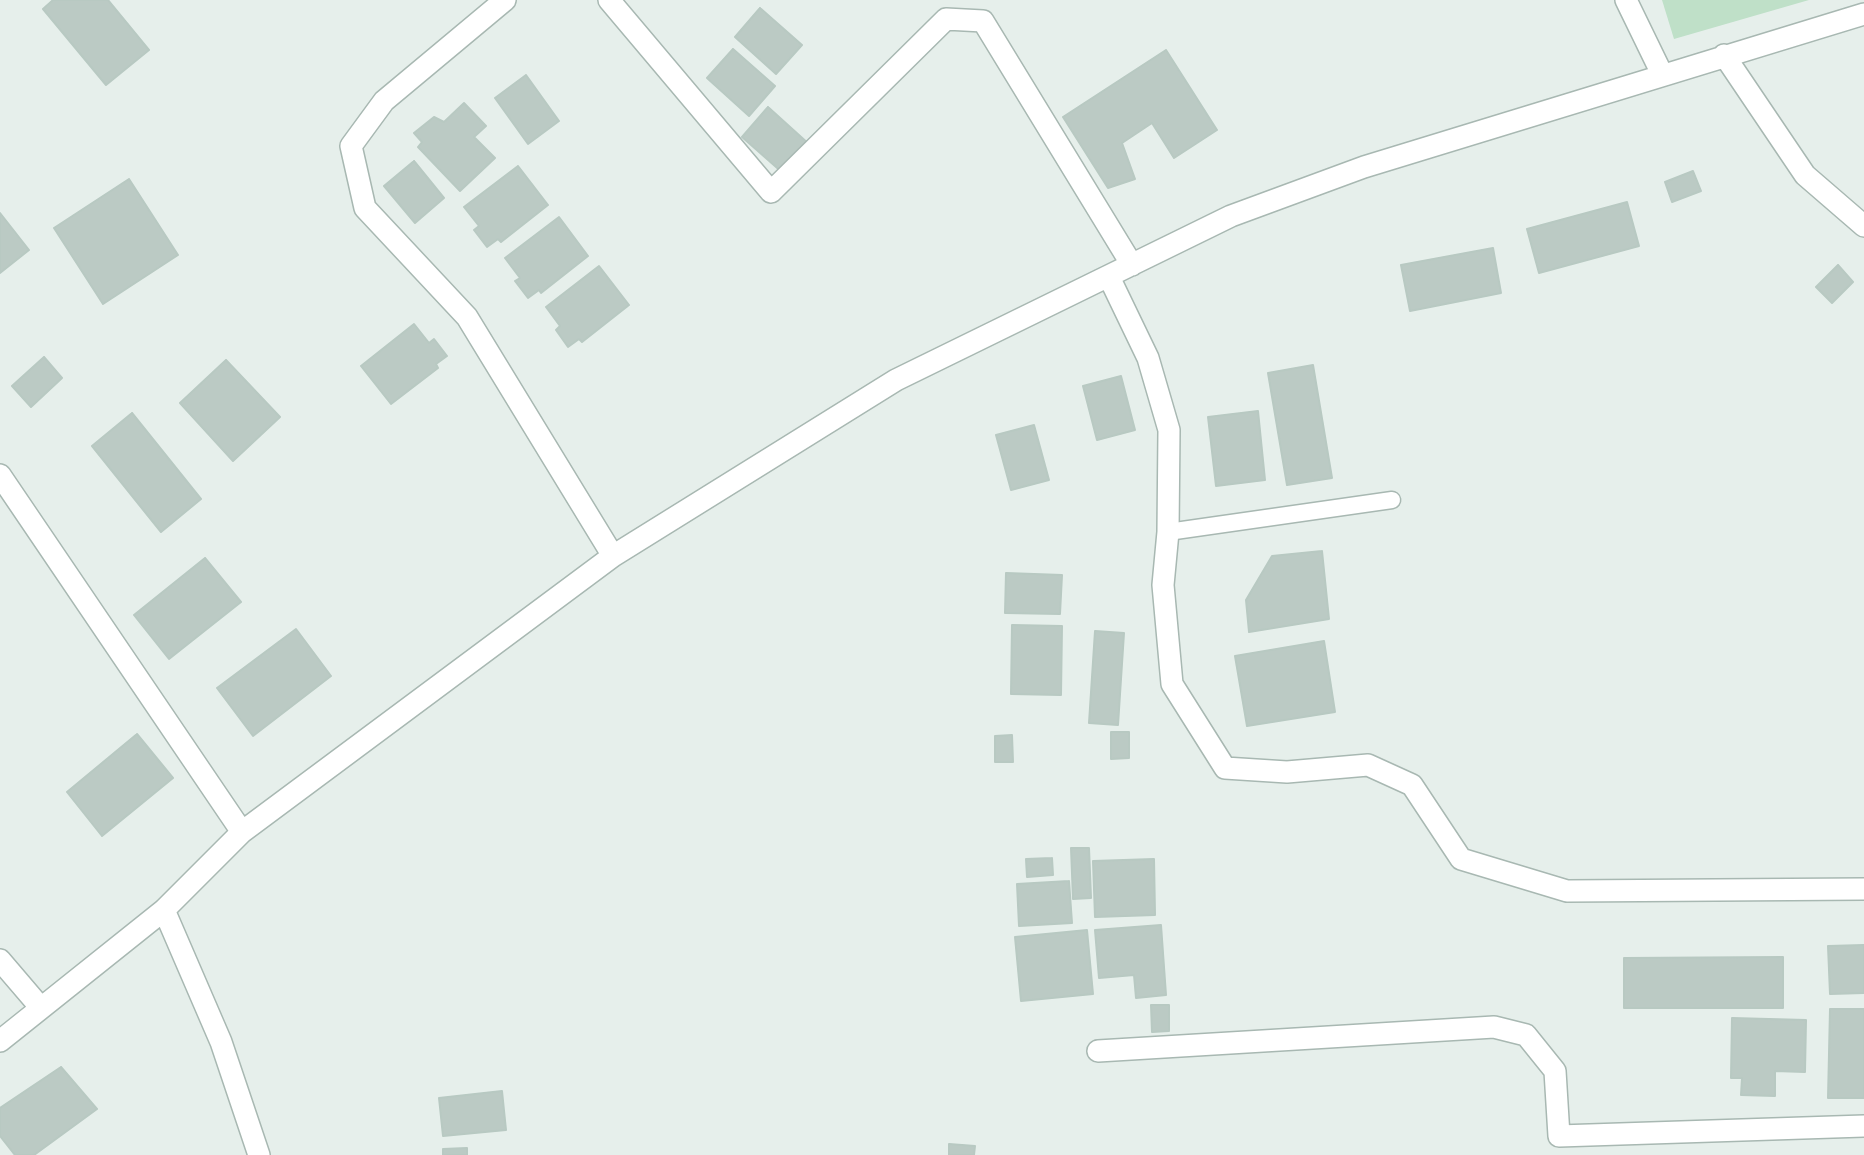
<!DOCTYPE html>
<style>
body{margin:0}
canvas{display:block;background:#e6efeb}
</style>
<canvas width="1864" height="1155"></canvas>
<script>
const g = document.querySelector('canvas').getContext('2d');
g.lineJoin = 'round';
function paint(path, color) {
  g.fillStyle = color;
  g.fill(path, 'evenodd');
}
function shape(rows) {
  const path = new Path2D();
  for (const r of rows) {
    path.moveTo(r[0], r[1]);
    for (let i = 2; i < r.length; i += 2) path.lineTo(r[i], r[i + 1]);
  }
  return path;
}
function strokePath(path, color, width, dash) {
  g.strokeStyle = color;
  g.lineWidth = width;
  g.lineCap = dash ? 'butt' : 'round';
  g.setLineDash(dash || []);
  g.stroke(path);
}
paint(shape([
 [1662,0,1809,0,1674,39]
]), '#bfe0c8');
const building = shape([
 [53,0,108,0,149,50,106,85,43,9,53,0],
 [760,8,802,45,776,74,735,37,760,8],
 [733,49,775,86,749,116,707,78,733,49],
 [1166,50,1217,130,1174,158,1152,123,1122,143,1135,179,1108,188,1063,117,1166,50],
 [526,75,559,121,528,144,495,98,526,75],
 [464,103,486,126,474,137,495,158,460,191,418,147,422,142,414,133,434,117,444,122,464,103],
 [768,107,810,145,784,174,742,137,768,107],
 [414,161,444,198,415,223,384,186,414,161],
 [518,166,548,205,501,242,498,239,487,247,474,230,479,226,464,207,518,166],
 [1693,171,1701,191,1672,202,1665,182,1693,171],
 [129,179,178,255,103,304,54,228,129,179],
 [1627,202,1639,246,1539,273,1527,229,1627,202],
 [0,213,29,250,0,273,0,213],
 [559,217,588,256,541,293,539,290,528,298,515,281,520,278,505,258,559,217],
 [1493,248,1501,293,1410,311,1401,265,1493,248],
 [1838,265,1853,282,1832,303,1816,287,1838,265],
 [599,266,629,305,582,342,579,339,568,347,556,330,560,326,546,307,599,266],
 [414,324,429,343,434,339,447,356,436,364,438,368,391,404,361,366,414,324],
 [44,357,62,378,31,407,12,386,44,357],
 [226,360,280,417,233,461,180,403,226,360],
 [1313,365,1332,478,1287,485,1268,373,1313,365],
 [1121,376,1135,430,1097,440,1083,386,1121,376],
 [1258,411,1265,480,1216,486,1208,417,1258,411],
 [132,413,201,499,161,532,92,446,132,413],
 [1034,425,1049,480,1011,490,996,435,1034,425],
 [1322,551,1329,619,1249,632,1246,600,1272,556,1322,551],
 [205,558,241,602,169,659,134,615,205,558],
 [1006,573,1062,575,1060,614,1005,613,1006,573],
 [1012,625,1062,626,1061,695,1011,694,1012,625],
 [296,629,331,676,253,736,217,688,296,629],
 [1095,631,1124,633,1118,725,1089,723,1095,631],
 [1324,641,1335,712,1247,726,1235,656,1324,641],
 [1111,732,1129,732,1129,758,1111,759,1111,732],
 [137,734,173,778,102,836,67,792,137,734],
 [1012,735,1013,762,995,762,995,736,1012,735],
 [1071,848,1089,848,1091,898,1073,899,1071,848],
 [1052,858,1053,875,1027,877,1026,859,1052,858],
 [1154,859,1155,915,1095,917,1093,861,1154,859],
 [1069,881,1072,923,1019,926,1017,884,1069,881],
 [1161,925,1166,995,1136,998,1134,975,1099,978,1095,930,1161,925],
 [1087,930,1093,994,1021,1001,1015,937,1087,930],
 [1864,945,1864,993,1830,994,1828,946,1864,945],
 [1783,957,1783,1008,1624,1008,1624,958,1783,957],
 [1151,1005,1169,1005,1169,1031,1152,1032,1151,1005],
 [1830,1009,1864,1009,1864,1098,1828,1098,1830,1009],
 [1732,1018,1806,1020,1805,1072,1775,1071,1775,1096,1741,1095,1742,1078,1731,1078,1732,1018],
 [61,1067,97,1109,34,1155,15,1155,0,1136,0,1108,61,1067],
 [502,1091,506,1130,443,1136,439,1098,502,1091],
 [949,1144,975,1146,974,1155,949,1155,949,1144],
 [467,1148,467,1155,443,1155,443,1149,467,1148]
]);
paint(building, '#bbcac4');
strokePath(building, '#b8c9c2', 2);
const lane = shape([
 [1168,532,1392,500]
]);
const street = shape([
 [505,0,384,101,351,146,365,208,467,317,613,556],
 [609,0,771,192,946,19,983,21,1132,265],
 [1626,0,1662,74],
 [1724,55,1805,175,1864,226],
 [1109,277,1148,358,1169,430,1168,532,1163,585,1172,684,1225,768,1287,772,1368,765,1412,785,1461,859,1567,891,1864,889],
 [0,475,242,832],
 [164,910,221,1042,259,1155],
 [0,960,41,1008],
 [0,1041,164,910,242,832,613,556,896,380,1231,216,1364,167,1864,14],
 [1098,1051,1494,1027,1526,1035,1555,1071,1559,1136,1864,1126]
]);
strokePath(lane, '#a8b8b2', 19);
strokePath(street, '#a8b8b2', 24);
strokePath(lane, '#fff', 16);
strokePath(street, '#fff', 21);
</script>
